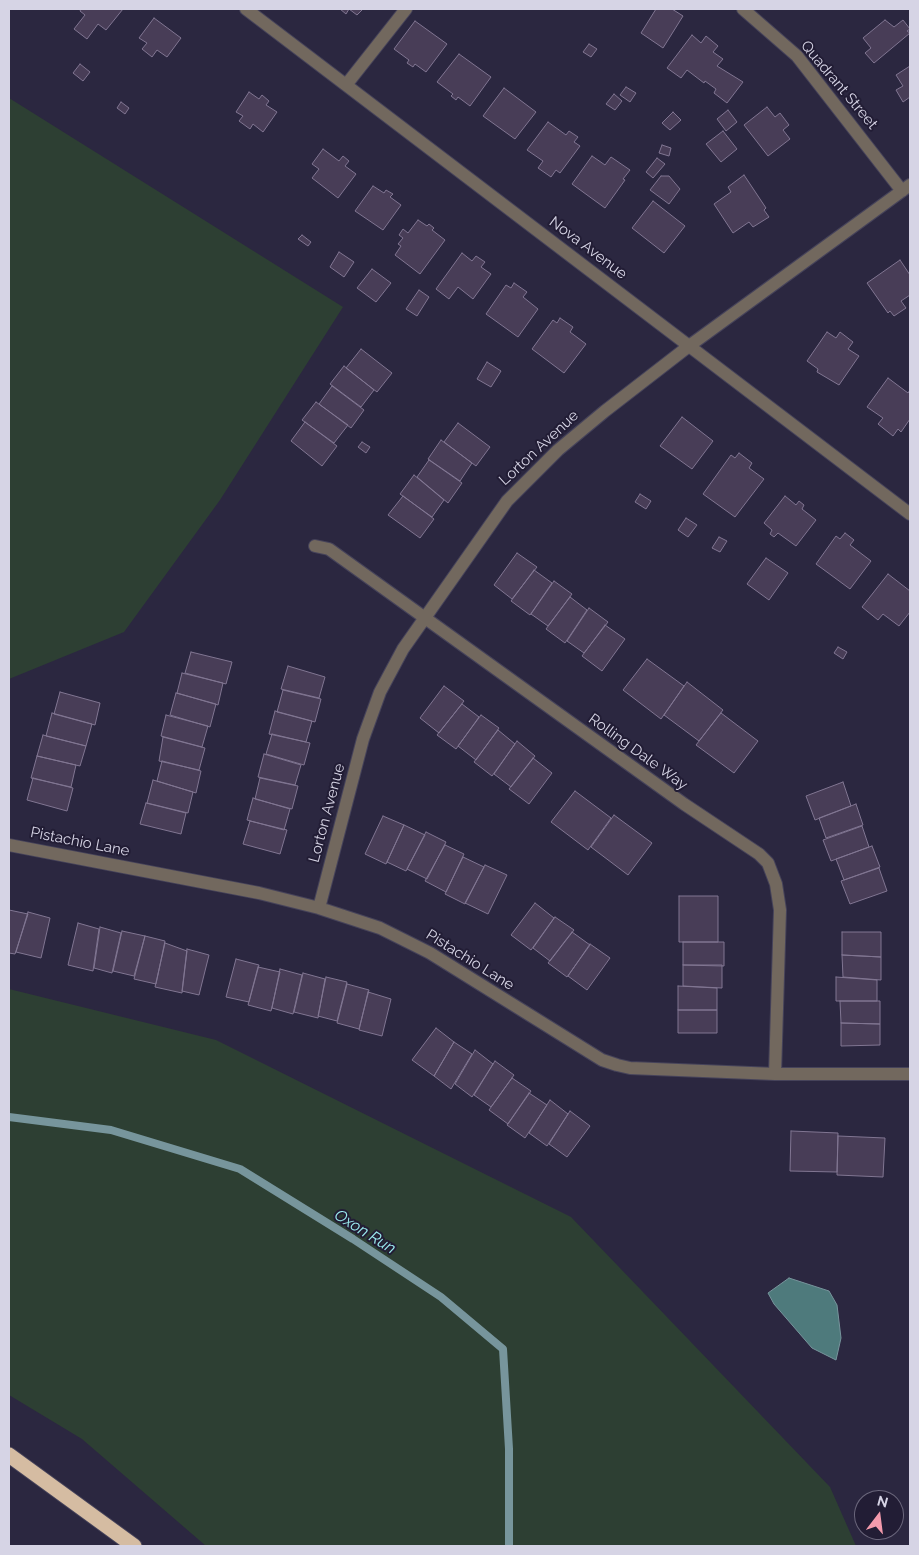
<!DOCTYPE html>
<style>
body{margin:0}
#map{position:relative;width:919px;height:1555px;overflow:hidden;background:#2b2740;font-family:Raleway,sans-serif}
canvas{display:block}
.frame{position:absolute;inset:0;border:10px solid #d6d4e5;pointer-events:none}
.north{position:absolute;left:854px;top:1490px;width:50px;height:50px;box-sizing:border-box;background:#221d35;border:1px solid #6a667b;border-radius:50%;rotate:15deg;font-size:14px;font-weight:700;line-height:20px;text-align:center;color:#d6d4e5}
.north::after{content:'';display:block;margin:auto;width:18px;height:22px;background:#f39aac;clip-path:polygon(50% 0,100% 100%,50% 72%,0 100%)}
</style>
<div id="map">
<canvas width="919" height="1555"></canvas>
<div class="frame"></div>
<div class="north">N</div>
</div>
<script>
const g = document.querySelector('canvas').getContext('2d');
g.lineJoin = 'round';
function paint(path, color) {
  g.fillStyle = color;
  g.fill(path, 'evenodd');
}
function shape(rows) {
  const path = new Path2D();
  for (const r of rows) {
    path.moveTo(r[0], r[1]);
    for (let i = 2; i < r.length; i += 2) path.lineTo(r[i], r[i + 1]);
  }
  return path;
}
function strokePath(path, color, width, dash) {
  g.strokeStyle = color;
  g.lineWidth = width;
  g.lineCap = dash ? 'butt' : 'round';
  g.setLineDash(dash || []);
  g.stroke(path);
}
function write(font, color, halo, rows, align = 'center') {
  g.font = font + ' Raleway,sans-serif';
  g.lineWidth = 4;
  g.setLineDash([]);
  g.textBaseline = 'middle';
  g.strokeStyle = halo;
  g.fillStyle = color;
  for (const [text, x, y, turn = 0] of rows) {
    g.save();
    g.translate(x, y);
    g.rotate((+turn || 0) * Math.PI / 180);
    g.textAlign = isNaN(turn) ? turn : align;
    if (halo) g.strokeText(text, 0, 0);
    g.fillText(text, 0, 0);
    g.restore();
  }
}
paint(shape([
 [9,98,343,307,220,500,124,632,9,679],
 [9,989,216,1040,571,1217,830,1487,856,1546,206,1546,82,1439,9,1395]
]), '#2d3f33');
const water = shape([
 [789,1278,829,1291,837,1305,841,1338,836,1360,812,1348,774,1304,768,1293,789,1278]
]);
paint(water, '#4e7a7c');
strokePath(water, '#77959c', 1);
strokePath(shape([
 [9,1117,111,1130,240,1169,353,1239,441,1297,503,1349,509,1449,509,1546]
]), '#77959c', 8);
const building = shape([
 [81,9,123,9,106,30,98,24,87,39,74,29,85,15,80,11,81,9],
 [340,9,363,9,357,15,349,9,346,14,340,9],
 [656,9,672,9,683,16,663,48,641,33,656,9],
 [154,18,181,38,167,57,157,50,152,57,142,49,147,43,139,38,154,18],
 [885,20,894,27,903,20,910,29,907,31,910,33,874,63,865,53,871,48,863,38,885,20],
 [415,21,447,44,426,72,415,64,413,67,407,63,409,60,394,49,415,21],
 [692,35,701,43,706,36,718,46,713,52,723,59,717,66,743,82,727,103,714,93,716,89,705,81,704,83,687,70,681,78,667,68,692,35],
 [589,44,597,49,591,57,583,52,589,44],
 [459,54,491,77,470,106,458,97,456,100,451,96,453,94,437,82,459,54],
 [80,64,90,72,83,81,73,73,80,64],
 [910,66,910,97,903,102,896,90,903,86,896,75,910,66],
 [626,87,636,93,630,102,620,95,626,87],
 [504,88,536,112,515,139,483,116,504,88],
 [249,92,259,99,262,95,269,101,266,105,277,112,263,132,253,124,250,129,239,121,243,116,236,112,249,92],
 [614,94,622,101,615,110,606,104,614,94],
 [121,102,129,108,125,114,117,108,121,102],
 [767,107,775,117,780,113,789,125,783,130,790,139,768,156,744,125,767,107],
 [728,110,737,122,726,131,717,119,728,110],
 [673,112,681,120,670,130,662,123,673,112],
 [548,122,566,135,569,131,578,137,574,142,580,146,560,173,556,170,551,177,538,168,543,161,527,150,548,122],
 [723,131,737,149,721,162,706,144,723,131],
 [662,145,671,148,669,156,659,153,662,145],
 [323,149,339,161,343,156,349,161,345,166,356,174,338,198,312,178,319,169,312,164,323,149],
 [592,156,605,165,611,157,630,170,623,179,625,180,605,208,572,184,592,156],
 [657,158,665,164,653,178,646,172,657,158],
 [744,175,766,208,764,210,769,217,753,227,749,222,733,233,714,204,731,192,728,187,744,175],
 [661,176,669,176,680,189,669,204,650,190,661,176],
 [373,186,384,193,386,190,393,194,390,197,401,205,383,230,355,211,373,186],
 [653,201,685,226,664,253,632,228,653,201],
 [418,220,427,226,429,224,434,228,432,230,445,240,420,274,395,255,401,246,398,244,403,238,399,235,403,229,408,233,418,220],
 [302,235,311,242,308,246,298,239,302,235],
 [339,252,354,262,344,277,330,267,339,252],
 [462,253,472,261,476,256,485,262,481,267,491,274,473,299,458,287,449,299,436,289,462,253],
 [900,260,910,275,910,295,901,301,906,308,894,316,890,311,888,313,867,283,900,260],
 [372,269,391,283,376,302,357,288,372,269],
 [514,283,527,292,523,297,538,309,518,337,486,314,506,285,511,288,514,283],
 [419,290,429,297,417,316,406,309,419,290],
 [560,318,573,327,570,332,586,344,564,373,532,349,553,320,557,323,560,318],
 [827,332,836,338,840,332,853,342,848,349,859,356,839,385,817,372,818,369,807,361,827,332],
 [361,349,392,373,377,392,346,368,361,349],
 [487,362,501,371,491,387,477,379,487,362],
 [344,366,374,390,361,407,330,384,344,366],
 [888,378,908,393,910,390,910,419,901,432,898,429,893,436,878,424,883,418,867,407,888,378],
 [332,386,364,410,351,428,319,404,332,386],
 [316,402,348,425,334,443,302,420,316,402],
 [682,417,713,441,692,469,660,446,682,417],
 [305,422,337,446,322,466,291,441,305,422],
 [458,423,490,447,476,466,444,442,458,423],
 [441,440,472,463,460,481,428,459,441,440],
 [362,442,370,447,366,453,358,447,362,442],
 [739,453,752,463,749,468,764,479,735,517,703,494,731,455,735,458,739,453],
 [429,460,462,483,448,503,417,477,429,460],
 [414,475,444,500,432,517,400,494,414,475],
 [640,494,651,501,646,509,635,502,640,494],
 [403,496,434,519,420,538,388,515,403,496],
 [785,496,796,505,799,501,804,505,802,509,816,520,796,546,778,533,774,537,770,534,772,530,764,523,785,496],
 [686,518,697,525,688,537,678,530,686,518],
 [845,533,854,540,850,545,871,561,850,589,816,564,836,536,840,539,845,533],
 [719,537,727,541,720,552,712,548,719,537],
 [517,553,537,567,512,599,494,585,517,553],
 [766,558,788,573,769,600,747,584,766,558],
 [534,570,552,583,530,615,511,601,534,570],
 [888,574,910,591,910,612,899,626,883,614,878,620,862,607,888,574],
 [554,581,572,594,548,626,531,614,554,581],
 [570,597,587,610,565,643,546,629,570,597],
 [589,608,608,622,584,653,567,641,589,608],
 [605,625,625,639,602,671,582,656,605,625],
 [838,647,847,652,843,659,834,653,838,647],
 [191,652,232,662,226,684,185,673,191,652],
 [647,659,684,686,661,719,623,690,647,659],
 [288,666,325,677,319,698,281,689,288,666],
 [182,673,223,683,218,705,177,693,182,673],
 [687,682,723,710,699,741,664,715,687,682],
 [444,686,464,701,439,733,420,718,444,686],
 [283,690,321,699,315,722,277,712,283,690],
 [60,692,100,703,95,725,54,714,60,692],
 [176,693,216,704,210,727,170,715,176,693],
 [462,704,479,717,456,749,437,735,462,704],
 [275,711,312,721,306,742,269,734,275,711],
 [52,713,92,724,86,746,46,736,52,713],
 [721,713,758,741,734,773,696,745,721,713],
 [166,715,208,726,202,747,161,736,166,715],
 [481,715,499,728,476,760,458,746,481,715],
 [498,730,515,744,492,776,474,762,498,730],
 [272,734,310,743,304,765,266,754,272,734],
 [43,735,86,746,80,766,37,756,43,735],
 [163,737,205,748,199,770,159,761,163,737],
 [517,741,535,756,511,787,494,774,517,741],
 [264,754,301,765,295,785,258,777,264,754],
 [37,756,76,765,71,787,31,778,37,756],
 [533,758,552,773,529,804,509,789,533,758],
 [162,761,201,771,196,793,157,781,162,761],
 [33,778,73,788,67,811,27,800,33,778],
 [260,778,298,786,292,809,255,799,260,778],
 [153,780,193,792,188,813,147,803,153,780],
 [843,782,851,806,815,820,806,796,843,782],
 [575,791,611,818,588,850,551,822,575,791],
 [253,798,290,809,284,830,247,820,253,798],
 [146,803,186,813,181,834,140,824,146,803],
 [856,804,863,825,826,838,819,818,856,804],
 [614,815,652,843,628,875,591,847,614,815],
 [383,816,404,825,386,864,365,854,383,816],
 [250,821,287,830,280,854,243,844,250,821],
 [404,825,425,835,406,871,387,862,404,825],
 [862,826,869,847,831,861,823,840,862,826],
 [426,832,446,842,427,879,407,869,426,832],
 [445,845,464,854,446,892,425,881,445,845],
 [872,846,880,867,844,880,836,859,872,846],
 [463,857,484,867,465,904,445,894,463,857],
 [485,865,507,875,488,914,465,903,485,865],
 [879,868,887,891,850,904,841,881,879,868],
 [679,896,718,896,718,942,679,942,679,896],
 [535,903,554,918,531,950,511,935,535,903],
 [9,910,28,914,15,954,9,953,9,910],
 [28,912,50,918,41,958,16,952,28,912],
 [555,917,574,930,550,961,533,948,555,917],
 [78,923,99,929,93,971,68,965,78,923],
 [100,927,121,933,112,973,94,968,100,927],
 [122,931,145,936,134,976,113,971,122,931],
 [572,932,590,945,567,977,548,963,572,932],
 [842,932,881,932,881,957,842,955,842,932],
 [145,936,165,941,156,984,134,979,145,936],
 [683,942,724,942,724,966,683,965,683,942],
 [165,943,187,951,182,993,155,987,165,943],
 [590,944,610,958,587,990,568,976,590,944],
 [187,949,209,955,199,995,182,991,187,949],
 [842,955,881,957,881,980,843,977,842,955],
 [236,959,259,965,249,1002,226,997,236,959],
 [683,965,722,965,722,988,683,986,683,965],
 [258,967,280,972,271,1011,248,1005,258,967],
 [280,969,302,975,293,1014,272,1008,280,969],
 [303,973,325,979,318,1018,294,1012,303,973],
 [326,977,347,982,337,1021,318,1016,326,977],
 [836,977,877,980,877,1001,836,1001,836,977],
 [347,984,369,990,359,1029,337,1023,347,984],
 [678,986,717,988,717,1010,678,1010,678,986],
 [368,992,391,999,382,1036,359,1030,368,992],
 [840,1001,880,1001,880,1024,841,1023,840,1001],
 [678,1010,717,1010,717,1033,678,1033,678,1010],
 [841,1023,880,1024,880,1045,841,1046,841,1023],
 [436,1028,454,1042,434,1076,412,1060,436,1028],
 [454,1042,472,1054,451,1089,434,1076,454,1042],
 [475,1050,493,1064,472,1097,455,1084,475,1050],
 [495,1061,514,1075,491,1107,474,1095,495,1061],
 [512,1078,531,1091,508,1124,489,1110,512,1078],
 [529,1093,547,1105,525,1138,507,1125,529,1093],
 [550,1100,568,1114,547,1146,529,1133,550,1100],
 [570,1111,590,1126,567,1157,549,1144,570,1111],
 [791,1131,838,1133,837,1172,790,1171,791,1131],
 [838,1136,885,1138,883,1177,837,1175,838,1136]
]);
paint(building, '#483d57');
strokePath(building, '#817692', 1);
const minor = shape([
 [246,9,910,514],
 [743,9,797,56,902,191],
 [346,85,406,9],
 [315,546,329,549,684,804,759,854,768,863,776,884,780,910,775,1074],
 [9,845,259,893,319,908,380,928,430,953,602,1060,617,1065,630,1068,775,1074,910,1074],
 [319,908,363,739,380,692,403,649,507,501,558,450,605,411,689,346,910,185]
]);
const highway = shape([
 [9,1455,134,1546]
]);
strokePath(minor, '#46435a', 14);
strokePath(highway, '#46435a', 17);
strokePath(minor, '#72685e', 12);
strokePath(highway, '#d5bca2', 15);
write('15px', '#d6d4e5', '#221d35', [
 ["Quadrant Street",839,85,50],
 ["Nova Avenue",588,248,37],
 ["Lorton Avenue",539,448,-43],
 ["Rolling Dale Way",638,752,36],
 ["Lorton Avenue",327,813,-75],
 ["Pistachio Lane",80,842,11],
 ["Pistachio Lane",470,960,32]
]);
write('italic 16px', '#9aebee', '#221d35', [
 ["Oxon Run",365,1232,32]
]);
</script>
